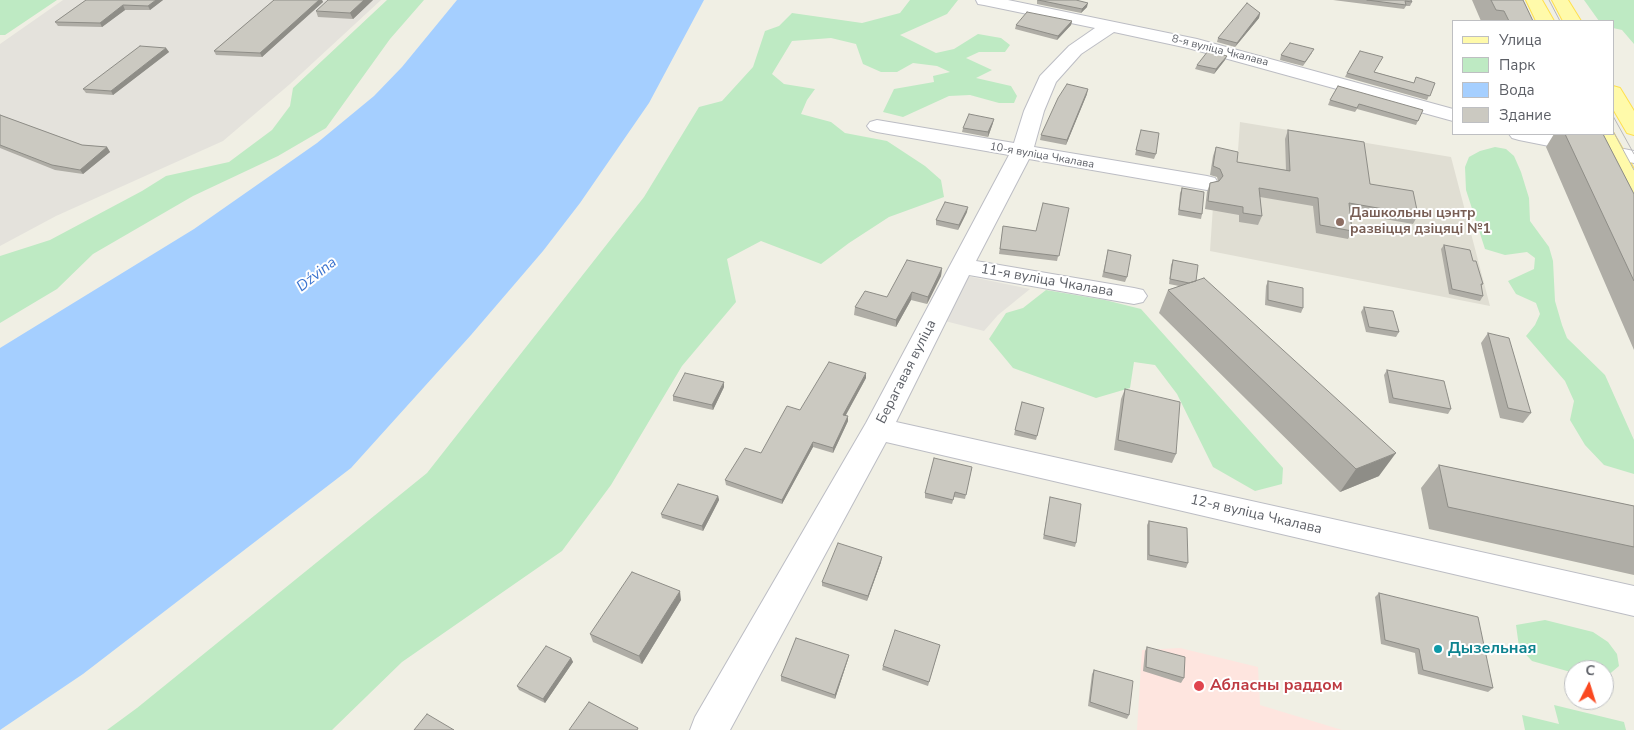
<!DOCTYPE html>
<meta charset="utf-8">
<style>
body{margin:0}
#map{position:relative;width:1634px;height:730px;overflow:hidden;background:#f0efe4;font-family:"Nunito Sans",sans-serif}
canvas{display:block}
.legend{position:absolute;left:1452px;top:20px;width:162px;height:115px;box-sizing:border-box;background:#fff;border:1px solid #bebfc2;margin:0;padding:6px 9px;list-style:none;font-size:15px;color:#5c5f66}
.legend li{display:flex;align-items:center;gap:10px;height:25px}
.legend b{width:25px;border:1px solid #bebfc2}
.north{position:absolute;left:1564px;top:660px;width:50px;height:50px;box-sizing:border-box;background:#fff;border:1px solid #bebfc2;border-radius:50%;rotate:5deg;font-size:14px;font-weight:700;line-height:20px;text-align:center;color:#5c5f66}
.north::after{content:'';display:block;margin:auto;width:18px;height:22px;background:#fa4820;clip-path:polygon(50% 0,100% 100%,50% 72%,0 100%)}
</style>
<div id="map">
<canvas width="1634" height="730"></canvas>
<ul class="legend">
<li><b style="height:6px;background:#fffaaa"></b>Улица</li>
<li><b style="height:14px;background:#beeac3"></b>Парк</li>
<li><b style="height:14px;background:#a5cfff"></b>Вода</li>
<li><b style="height:14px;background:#cbc9c1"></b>Здание</li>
</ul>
<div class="north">С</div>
</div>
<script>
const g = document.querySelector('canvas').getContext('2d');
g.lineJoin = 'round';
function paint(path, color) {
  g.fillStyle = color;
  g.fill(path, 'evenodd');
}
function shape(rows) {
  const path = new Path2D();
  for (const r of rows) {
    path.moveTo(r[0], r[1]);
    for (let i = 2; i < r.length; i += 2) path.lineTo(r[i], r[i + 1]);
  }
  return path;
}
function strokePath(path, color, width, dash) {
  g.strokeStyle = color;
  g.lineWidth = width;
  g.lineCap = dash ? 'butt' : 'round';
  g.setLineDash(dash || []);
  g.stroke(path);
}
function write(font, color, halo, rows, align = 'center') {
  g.font = font + ' "Nunito Sans",sans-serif';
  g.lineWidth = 4;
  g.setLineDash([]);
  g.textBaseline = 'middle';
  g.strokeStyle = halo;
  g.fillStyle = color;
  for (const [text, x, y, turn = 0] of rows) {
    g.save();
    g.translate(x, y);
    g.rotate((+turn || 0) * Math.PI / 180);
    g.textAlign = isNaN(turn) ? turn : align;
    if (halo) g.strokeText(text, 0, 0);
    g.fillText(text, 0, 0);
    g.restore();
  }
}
paint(shape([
 [63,0,381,0,290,84,223,141,56,216,0,246,0,44],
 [967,276,1030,289,998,315,984,331,945,321]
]), '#e4e2dc');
paint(shape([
 [1240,122,1451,157,1490,306,1210,251,1214,191,1235,193]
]), '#e0ded3');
paint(shape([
 [1180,648,1258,667,1260,705,1342,730,1137,730,1142,650]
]), '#fee5df');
paint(shape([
 [0,0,57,0,5,35,0,35],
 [387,0,424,0,390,39,326,128,278,156,193,196,93,254,57,289,0,323,0,256,50,240,142,191,166,176,229,162,272,130,290,106,293,88],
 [910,0,958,0,947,14,900,35,936,53,954,49,978,34,1001,38,1010,45,1005,52,979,52,966,58,992,70,976,78,1011,86,1017,96,1014,103,999,103,970,95,949,96,903,117,883,112,894,89,934,82,933,76,950,72,937,66,913,63,897,72,881,72,863,64,856,44,831,38,792,41,772,74,784,84,815,89,807,100,801,114,831,122,845,133,887,141,925,166,941,180,944,197,889,217,849,243,821,264,761,241,727,259,736,302,682,366,611,485,562,551,402,662,332,730,107,730,137,708,427,473,644,197,699,107,722,101,753,67,765,31,779,26,792,13,862,23,900,13],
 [1584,0,1634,0,1634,44,1622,30,1613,28,1613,21,1599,21],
 [1495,147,1506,149,1514,156,1521,172,1529,198,1530,221,1549,247,1553,261,1555,301,1562,325,1567,338,1605,375,1634,440,1634,474,1604,465,1585,445,1570,420,1574,401,1565,381,1526,336,1535,325,1540,314,1536,303,1516,294,1508,281,1534,269,1535,258,1527,252,1505,255,1485,249,1466,190,1465,167,1469,157,1480,151],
 [1046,290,1105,300,1141,309,1283,468,1282,484,1255,491,1213,467,1177,394,1155,365,1134,362,1130,388,1096,398,1013,368,989,339,1006,313,1023,308],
 [1545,620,1593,632,1608,642,1617,654,1619,666,1606,677,1604,677,1604,670,1574,670,1574,673,1532,661,1519,647,1516,625],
 [1554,705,1624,722,1626,730,1525,730,1522,715,1559,724]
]), '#beeac3');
paint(shape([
 [457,0,704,0,649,103,580,203,543,251,471,335,351,468,83,674,0,730,0,348,194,229,317,143,374,96,402,67]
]), '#a5cfff');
const minor = shape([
 [976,0,1008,0,1197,39,1453,109,1453,121,1188,48,1114,32,1081,54,1056,82,1044,111,1034,147,1207,176,1215,178,1218,183,1215,188,1207,190,1029,159,976,261,1134,288,1143,290,1147,296,1143,302,1134,304,969,275,896,422,1634,586,1634,616,886,442,730,730,690,730,695,717,866,423,1009,155,877,132,870,130,867,126,870,122,877,120,1014,143,1024,111,1040,76,1069,46,1095,28,984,5,978,4,976,0],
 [1509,134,1549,134,1634,151,1634,163,1519,140,1512,138,1509,134]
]);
const major = shape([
 [1526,0,1542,0,1554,21,1536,21,1526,0],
 [1552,0,1568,0,1581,21,1563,21,1552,0],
 [1613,86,1620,88,1634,111,1634,135,1627,133,1613,109,1613,86],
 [1613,132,1634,169,1634,196,1626,194,1623,189,1594,134,1613,134,1613,132]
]);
strokePath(minor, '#bcbdc4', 2);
strokePath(major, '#ffe04e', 2);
paint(minor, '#fff');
paint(major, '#fffaaa');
strokePath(shape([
 [1549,0,1560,21],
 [1613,116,1634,154],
 [1613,131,1634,170]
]), '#b8b8b9', 1);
paint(shape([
 [86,0,163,0,150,10,125,10,102,27,58,26,55,22],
 [274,0,322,0,323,2,262,57,216,55,214,51],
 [373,0,353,19,318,17,316,11],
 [1037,0,1087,7,1081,13,1037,4],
 [1333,0,1411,0,1412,2,1410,6,1406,6,1404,9],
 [1472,0,1523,0,1533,21,1481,21],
 [1260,13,1259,18,1235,47,1217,42,1218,38],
 [1072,21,1071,25,1057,40,1015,29,1016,25],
 [166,48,169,52,113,95,86,93,83,89],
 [1312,53,1303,66,1280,60,1281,55],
 [1225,60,1214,74,1195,69,1197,65],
 [1375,72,1414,83,1435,83,1427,100,1345,77,1347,73],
 [1087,94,1066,145,1040,140,1041,135],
 [1330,100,1423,110,1416,125,1357,109,1355,112,1328,105],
 [0,115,82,145,107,147,110,152,83,174,55,170,0,148],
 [993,123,988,137,962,132,963,128],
 [1288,130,1418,215,1413,224,1350,213,1352,231,1348,239,1316,233,1313,206,1260,197,1262,216,1258,225,1239,222,1239,215,1205,209,1207,192,1210,183,1218,181,1217,177,1210,175,1213,156,1216,147,1237,162,1286,170,1285,139],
 [1550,134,1603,134,1634,194,1634,350,1546,147,1554,134],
 [1140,135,1156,154,1154,159,1135,155],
 [1182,188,1202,214,1201,219,1178,215,1180,193],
 [1069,208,1057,261,999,254,1003,226,1036,231],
 [967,212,958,230,936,225,936,220],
 [1444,245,1473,261,1483,284,1481,286,1483,296,1480,301,1449,294,1441,249],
 [1108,250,1127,277,1125,282,1102,277],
 [1173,260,1196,281,1379,476,1340,492,1159,313,1168,290,1179,286,1169,284,1171,265],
 [942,268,941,276,927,304,911,300,896,327,854,315,855,307,887,297],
 [1268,281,1303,308,1301,313,1265,305,1266,286],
 [1364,307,1399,332,1396,337,1366,332,1361,312],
 [1488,333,1531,413,1523,423,1500,418,1481,343],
 [1387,370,1451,409,1448,414,1389,403,1384,375],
 [866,378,846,415,848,421,833,453,813,447,782,504,726,485,725,480,761,453,800,410],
 [724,387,713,410,673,401,673,396],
 [1125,389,1176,454,1172,463,1114,450,1121,399],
 [1022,402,1044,408,1036,440,1014,435],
 [1439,465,1634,506,1634,575,1429,529,1421,488],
 [972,467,965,499,954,497,952,504,925,498,925,493],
 [718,496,719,500,703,531,662,518,661,514],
 [1050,497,1076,543,1075,547,1043,539],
 [1149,521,1188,563,1186,568,1147,560,1147,525],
 [881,562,867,601,822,586,822,582],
 [1379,593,1493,688,1488,692,1418,674,1415,653,1381,644,1375,597],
 [681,600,642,664,593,642,590,634],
 [940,645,928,686,882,670,883,666],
 [1147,647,1184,678,1181,683,1143,671,1145,651],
 [571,658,573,662,545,703,519,690,517,686],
 [848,659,835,699,781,681,781,676],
 [1094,670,1129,715,1127,719,1088,706,1092,674]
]), '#afada6');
paint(shape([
 [156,0,163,0,150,10,148,6],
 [319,0,322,0,323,2,262,57,260,53],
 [364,0,373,0,353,19,350,13],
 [1088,3,1087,7,1081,13,1082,9],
 [123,5,125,10,102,27,100,23],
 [1260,13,1259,18,1235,47,1237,43],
 [1072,21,1071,25,1057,40,1058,36],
 [166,48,169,52,113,95,111,91],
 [1227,56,1225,60,1214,74,1216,69],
 [1088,89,1087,94,1066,145,1067,140],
 [994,119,993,123,988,137,988,132],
 [107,147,110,152,83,174,80,170],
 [968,207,967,212,958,230,959,225],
 [942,268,941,276,927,304,928,297],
 [912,292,911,300,896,327,896,320],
 [866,373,866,378,843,420,843,415],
 [724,382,724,387,713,410,712,405],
 [848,416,848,421,833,453,833,448],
 [813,442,813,447,782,504,782,500],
 [1396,453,1379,476,1340,492,1356,469],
 [718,496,719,500,703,531,702,526],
 [882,557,881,562,867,601,868,596],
 [680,591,681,600,642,664,639,656],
 [849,655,848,659,835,699,835,695],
 [571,658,573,662,545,703,543,699]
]), '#8e8d87');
const building = shape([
 [86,0,156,0,148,6,123,5,100,23,55,22,86,0],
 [274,0,319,0,260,53,214,51,274,0],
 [328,0,364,0,350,13,316,11,328,0],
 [1038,0,1076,0,1088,3,1082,9,1038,0],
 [1367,0,1411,0,1412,2,1405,1,1406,5,1367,0],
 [1491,0,1523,0,1533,21,1509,21,1504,11,1496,10,1491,0],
 [1247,3,1260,13,1237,43,1218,38,1247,3],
 [1027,12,1072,21,1058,36,1016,25,1027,12],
 [1290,43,1314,49,1305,62,1281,55,1290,43],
 [140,46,166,48,111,91,83,89,140,46],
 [1208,51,1227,56,1216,69,1197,65,1208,51],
 [1360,51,1383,57,1374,72,1414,83,1416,77,1435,83,1430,96,1347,73,1360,51],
 [1067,84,1088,89,1067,140,1041,135,1058,98,1067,84],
 [1338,86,1423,110,1418,121,1359,104,1357,108,1330,100,1338,86],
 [969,114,994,119,988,132,963,128,969,114],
 [0,115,82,145,107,147,80,170,52,165,0,145,0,115],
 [1141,130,1159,133,1156,154,1136,150,1141,130],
 [1288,130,1364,142,1370,184,1413,191,1418,215,1349,203,1352,231,1320,225,1318,198,1259,188,1262,216,1243,213,1243,207,1208,201,1210,183,1219,181,1223,176,1220,169,1213,166,1216,147,1238,152,1237,162,1290,171,1288,130],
 [1565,134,1603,134,1634,194,1634,281,1565,134],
 [1182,188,1204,192,1202,214,1179,210,1182,188],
 [945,202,968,207,959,225,936,220,945,202],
 [1043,203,1069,208,1059,256,1000,249,1003,226,1036,231,1043,203],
 [1444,245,1470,250,1473,261,1476,261,1483,284,1481,284,1483,296,1452,289,1444,245],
 [1108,250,1131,255,1127,277,1104,272,1108,250],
 [907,260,942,268,928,297,912,292,896,320,855,307,865,291,887,297,907,260],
 [1173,260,1198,265,1196,281,1189,283,1170,279,1173,260],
 [1204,278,1396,453,1356,469,1168,290,1204,278],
 [1268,281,1303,288,1303,308,1268,300,1268,281],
 [1364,307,1393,311,1399,332,1369,327,1364,307],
 [1488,333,1509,338,1531,413,1508,408,1488,333],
 [829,362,866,373,843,415,848,416,833,448,813,442,782,500,725,480,745,448,761,453,787,406,800,410,829,362],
 [1387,370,1444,381,1451,409,1393,398,1387,370],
 [685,373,724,382,712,405,673,396,685,373],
 [1125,389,1180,402,1176,454,1118,440,1125,389],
 [1022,402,1044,408,1037,436,1015,430,1022,402],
 [934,458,972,467,966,495,955,492,953,500,925,493,934,458],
 [1439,465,1634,506,1634,547,1448,507,1439,465],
 [678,484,718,496,702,526,661,514,678,484],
 [1050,497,1081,504,1076,543,1044,535,1050,497],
 [1149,521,1187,528,1188,563,1149,555,1149,521],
 [838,543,882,557,868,596,822,582,838,543],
 [632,572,680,591,639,656,590,634,632,572],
 [1379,593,1478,617,1493,688,1423,670,1419,649,1385,640,1379,593],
 [895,630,940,645,929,682,883,666,895,630],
 [796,638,849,655,835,695,781,676,796,638],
 [546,646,571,658,543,699,517,686,546,646],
 [1147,647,1185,657,1184,678,1146,667,1147,647],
 [1094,670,1133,681,1129,715,1090,702,1094,670],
 [589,702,638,728,637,730,569,730,589,702],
 [427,714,454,730,414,730,427,714]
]);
paint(building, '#cbc9c1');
strokePath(building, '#8e8d87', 1);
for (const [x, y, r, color] of [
 [1340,222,5,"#8d6e63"],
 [1438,649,5,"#0f9aa8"],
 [1199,686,6,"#e0444e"]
]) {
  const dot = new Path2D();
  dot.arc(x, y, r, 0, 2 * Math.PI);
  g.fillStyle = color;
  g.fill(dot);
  strokePath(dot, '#fff', 2);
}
write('11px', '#5c5f66', '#fff', [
 ["8-я вуліца Чкалава",1220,51,14],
 ["10-я вуліца Чкалава",1042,156,10]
]);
write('bold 14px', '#785e54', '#fff', [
 ["Дашкольны цэнтр",1350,214],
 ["развіцця дзіцяці №1",1350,230]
], 'left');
write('14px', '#5c5f66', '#fff', [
 ["11-я вуліца Чкалава",1047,281,10],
 ["Берагавая вуліца",907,372,-63],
 ["12-я вуліца Чкалава",1256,515,13]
]);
write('italic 15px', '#3b74cf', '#fff', [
 ["Dźvina",317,275,-38]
]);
write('bold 16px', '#0d838f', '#fff', [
 ["Дызельная",1448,649]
], 'left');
write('bold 16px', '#be3a42', '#fff', [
 ["Абласны раддом",1210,686]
], 'left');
</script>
